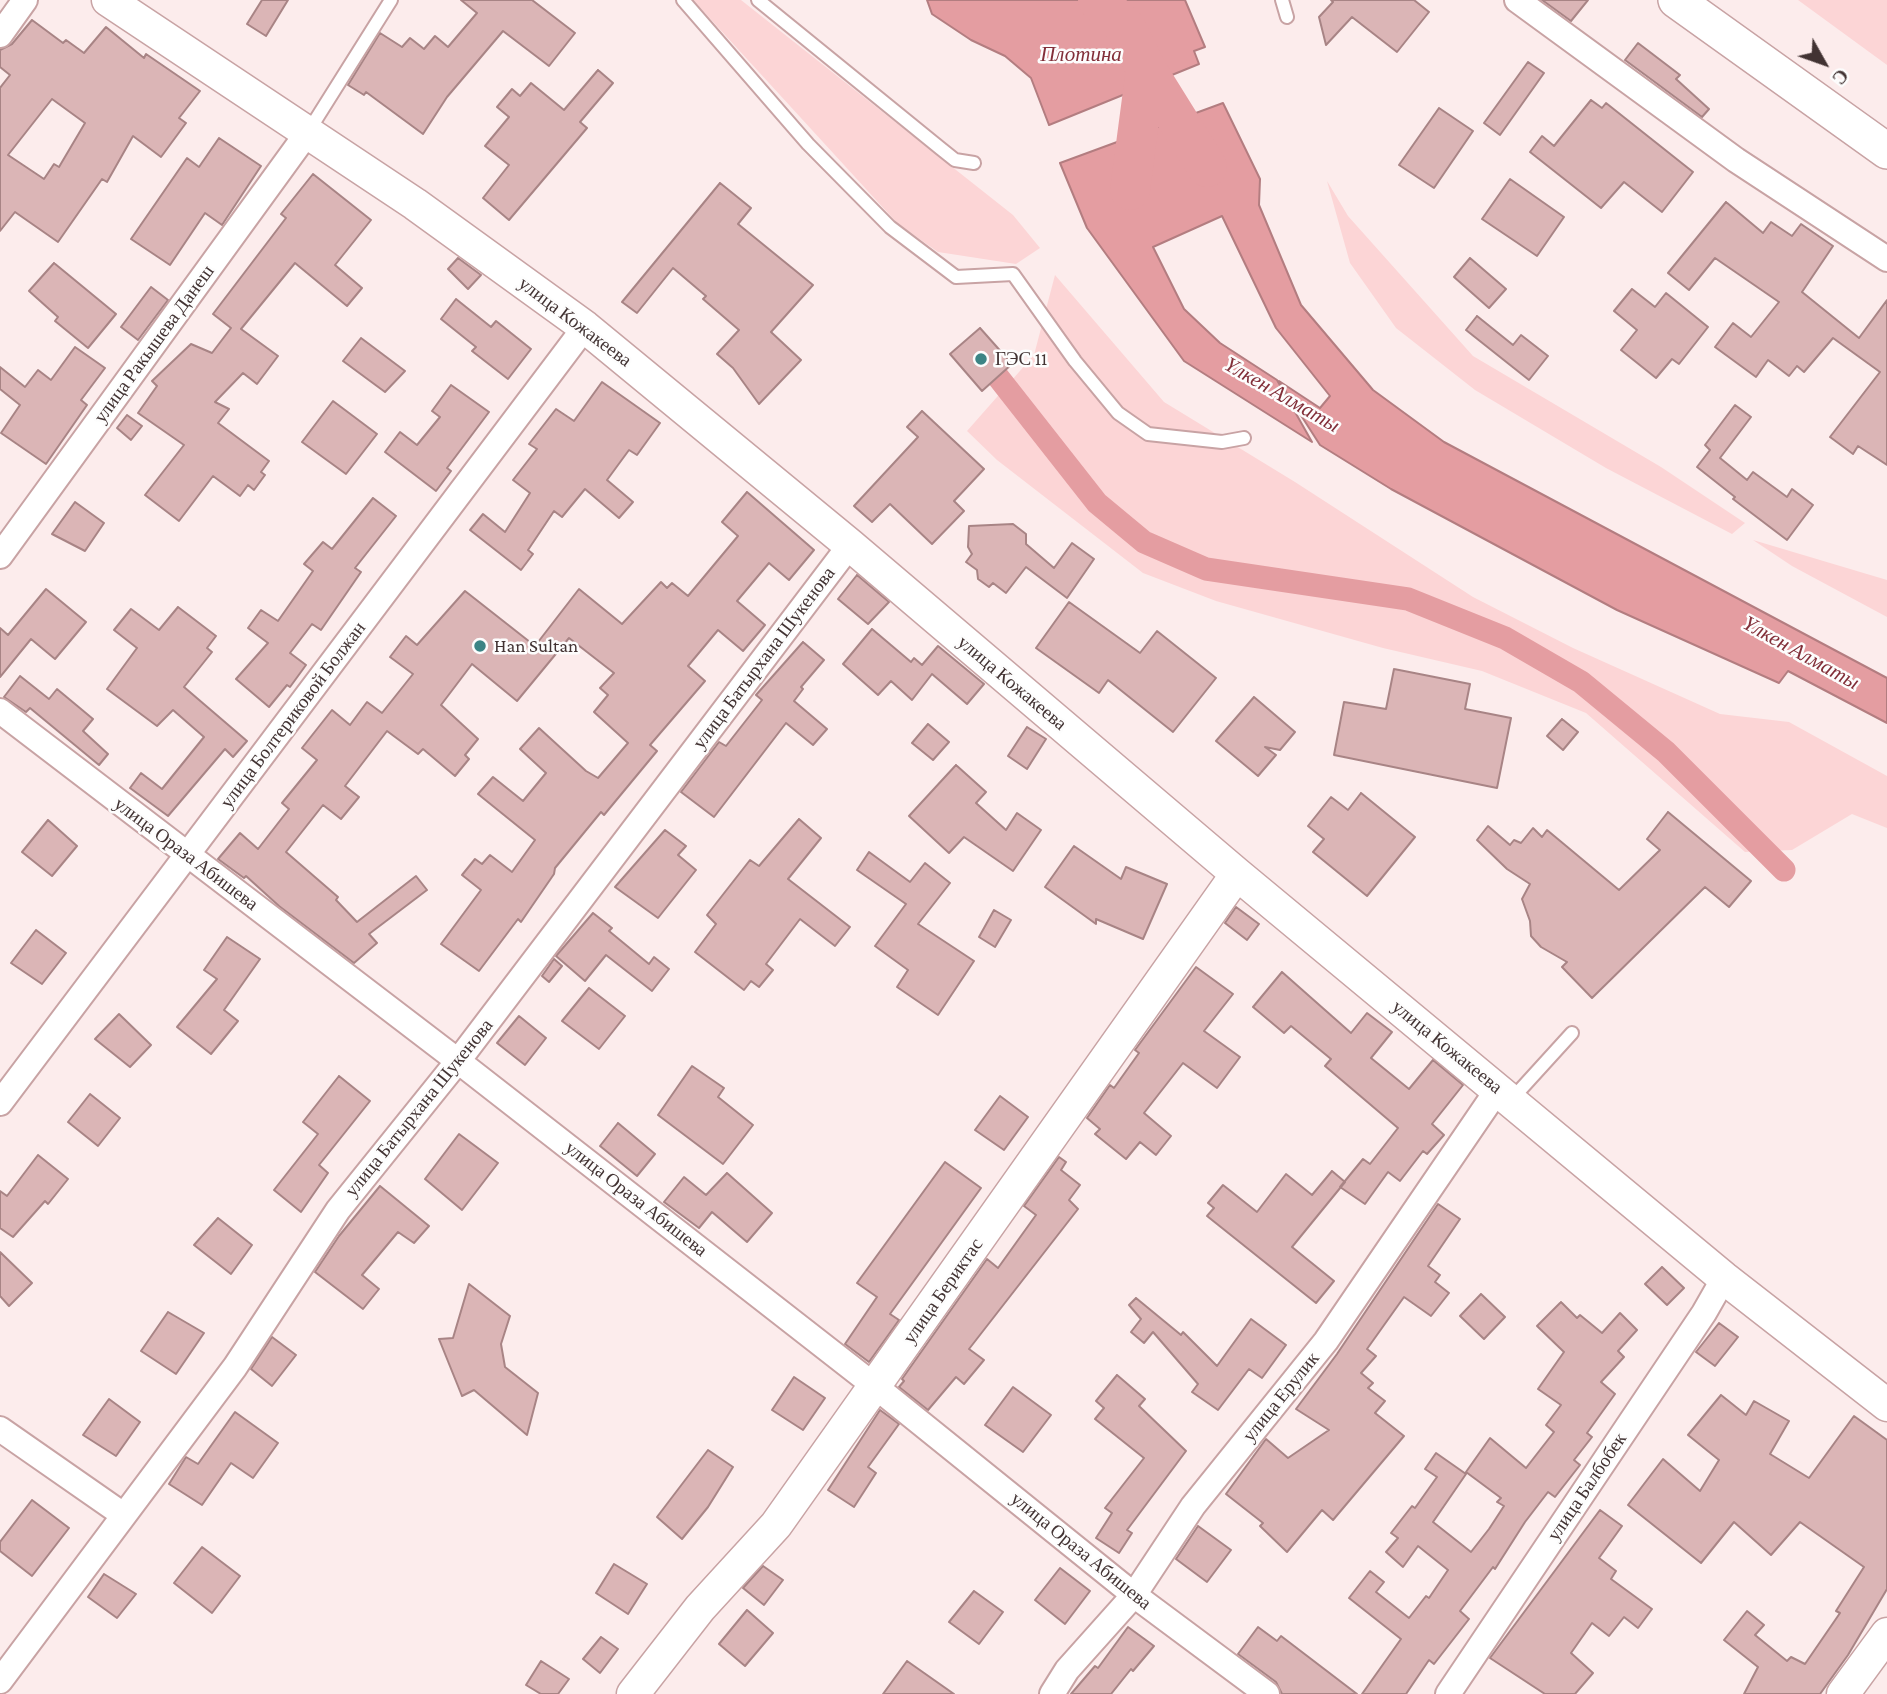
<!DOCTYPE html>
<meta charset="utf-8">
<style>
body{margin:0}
#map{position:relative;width:1887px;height:1694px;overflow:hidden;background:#fcecec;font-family:"Crimson Pro",serif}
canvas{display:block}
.north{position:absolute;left:1789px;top:28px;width:70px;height:70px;-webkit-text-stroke:5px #fdfdfd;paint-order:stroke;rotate:130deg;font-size:19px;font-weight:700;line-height:28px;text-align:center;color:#423333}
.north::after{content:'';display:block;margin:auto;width:24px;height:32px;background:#423333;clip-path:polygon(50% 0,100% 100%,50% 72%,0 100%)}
</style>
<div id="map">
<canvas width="1887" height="1694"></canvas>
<div class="north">С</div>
</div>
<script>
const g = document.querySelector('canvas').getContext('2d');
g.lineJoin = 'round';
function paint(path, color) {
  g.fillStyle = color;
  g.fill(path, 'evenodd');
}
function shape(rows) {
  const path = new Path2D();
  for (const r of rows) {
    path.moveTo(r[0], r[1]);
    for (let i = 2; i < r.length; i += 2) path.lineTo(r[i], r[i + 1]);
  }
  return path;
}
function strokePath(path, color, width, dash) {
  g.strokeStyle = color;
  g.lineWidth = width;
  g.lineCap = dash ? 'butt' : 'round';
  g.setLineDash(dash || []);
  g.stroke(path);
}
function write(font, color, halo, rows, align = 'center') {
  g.font = font + ' "Crimson Pro",serif';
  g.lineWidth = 5;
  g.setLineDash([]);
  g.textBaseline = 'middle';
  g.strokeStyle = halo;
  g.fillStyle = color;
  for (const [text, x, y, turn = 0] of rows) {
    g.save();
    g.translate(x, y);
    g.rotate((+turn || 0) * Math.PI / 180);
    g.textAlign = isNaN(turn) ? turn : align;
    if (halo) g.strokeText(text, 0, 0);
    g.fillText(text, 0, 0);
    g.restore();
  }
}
paint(shape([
 [693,0,741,0,1013,215,1040,248,1016,264,938,252,898,224],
 [1798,0,1887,0,1887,65],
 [1327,181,1348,216,1473,356,1661,467,1745,523,1732,534,1606,468,1475,390,1396,328,1350,263],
 [1055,275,1164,402,1295,482,1473,597,1573,648,1720,714,1789,722,1887,776,1887,828,1852,814,1792,850,1745,852,1586,713,1482,671,1383,648,1216,601,1143,573,997,460,967,431,1034,355],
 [1753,540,1887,580,1887,617,1792,566]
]), '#fcd5d6');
const water = shape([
 [927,0,1185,0,1205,47,1194,51,1199,64,1049,125,1031,78,1005,56,971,40,932,14,927,0],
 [1223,103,1260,179,1259,205,1301,305,1373,390,1444,442,1887,678,1887,723,1788,671,1779,683,1617,610,1391,489,1320,445,1279,381,1320,408,1330,396,1276,328,1222,216,1153,247,1184,309,1220,343,1277,380,1312,442,1184,361,1087,228,1060,163,1223,103]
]);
paint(water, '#e49da1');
strokePath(water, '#b37d80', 2);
strokePath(shape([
 [998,377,1097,503,1144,542,1206,569,1408,599,1505,638,1581,682,1666,752,1784,870]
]), '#e49da1', 23);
strokePath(shape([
 [1098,0,1126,28,1146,69,1207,167],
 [1130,190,1146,69]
]), '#e49da1', 40);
const building = shape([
 [262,0,288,0,266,36,247,24,262,0],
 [461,0,532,0,575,33,549,66,503,31,447,97,423,134,366,92,364,95,348,85,380,33,402,47,410,38,424,49,435,36,448,47,477,13,461,0],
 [1331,0,1414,0,1429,12,1397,52,1352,17,1326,45,1319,17,1333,2,1331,0],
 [1542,0,1588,0,1571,21,1542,0],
 [32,20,63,43,66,40,84,53,106,27,144,58,146,54,200,91,179,118,186,123,161,157,133,136,107,182,102,179,58,242,15,212,0,231,0,88,10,75,0,67,0,50,12,44,32,20],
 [52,99,85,123,59,167,54,164,44,179,8,155,52,99],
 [1638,43,1680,75,1676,79,1709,109,1702,117,1625,60,1638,43],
 [1528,62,1544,73,1500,135,1484,123,1528,62],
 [598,70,613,83,580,122,587,128,509,220,483,198,509,165,485,146,509,117,497,107,512,89,520,96,531,83,564,110,598,70],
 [1591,100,1602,108,1606,103,1693,172,1662,212,1624,182,1601,208,1530,152,1542,136,1554,146,1591,100],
 [1439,108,1473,131,1434,188,1399,165,1439,108],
 [219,138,261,166,222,225,205,213,170,265,131,239,187,158,199,167,219,138],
 [313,174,371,220,335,265,362,288,347,306,295,263,241,329,278,356,257,384,243,373,215,402,229,409,218,423,269,461,261,472,265,475,254,490,248,485,240,496,213,476,179,521,145,495,184,445,138,413,157,386,152,381,191,344,212,353,231,328,213,314,286,218,281,214,313,174],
 [1510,179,1564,217,1537,256,1482,219,1510,179],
 [720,183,751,208,738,224,813,285,771,332,801,360,759,404,733,368,717,354,739,330,703,299,706,296,673,268,637,313,622,302,720,183],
 [1726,202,1763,233,1771,222,1792,236,1801,224,1833,246,1802,292,1859,338,1887,300,1887,465,1858,446,1853,454,1830,437,1880,372,1833,338,1804,372,1797,366,1789,376,1768,360,1756,377,1715,347,1733,323,1751,337,1779,302,1715,258,1689,290,1668,273,1726,202],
 [458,258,481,275,468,289,448,269,458,258],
 [1470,258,1506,289,1489,308,1454,277,1470,258],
 [54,263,116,314,88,348,55,321,58,317,29,291,54,263],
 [151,287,168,300,138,340,121,327,151,287],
 [1632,289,1655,307,1666,293,1708,327,1679,364,1672,359,1656,378,1621,350,1637,330,1614,311,1632,289],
 [456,299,491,327,496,321,531,349,508,379,472,351,476,347,441,319,456,299],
 [1477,316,1513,345,1521,335,1548,356,1529,380,1466,330,1477,316],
 [980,328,1012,364,982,391,950,354,980,328],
 [361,338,405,371,385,392,343,361,361,338],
 [75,347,105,368,81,400,87,405,46,464,1,433,20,405,0,389,0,367,25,387,38,370,51,380,75,347],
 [602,382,660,423,637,455,629,450,607,480,633,502,619,518,585,489,562,517,554,511,528,550,533,554,521,570,470,530,483,514,505,532,530,493,513,480,537,449,529,444,556,409,574,421,602,382],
 [451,385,489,412,447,468,451,471,436,491,385,452,400,432,417,445,440,417,432,411,451,385],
 [333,401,377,434,346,474,302,442,333,401],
 [1735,405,1751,417,1720,458,1747,480,1753,472,1787,497,1792,489,1813,505,1787,540,1733,499,1735,497,1697,467,1710,450,1705,445,1735,405],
 [922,411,984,469,954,501,964,511,932,544,890,504,872,522,854,506,918,437,907,427,922,411],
 [127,415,142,426,131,440,117,428,127,415],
 [747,492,814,550,789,580,769,563,737,601,765,625,743,651,718,630,688,666,705,681,650,745,657,751,604,815,601,812,555,868,554,874,521,922,518,919,479,971,441,944,481,890,462,875,475,859,482,864,490,855,512,872,535,840,478,794,493,777,523,801,546,773,520,749,539,728,586,771,598,778,628,743,594,712,608,695,600,688,614,673,569,638,517,701,472,664,441,705,478,739,465,755,469,759,455,776,423,749,418,754,387,731,345,786,359,797,341,819,323,805,286,852,338,897,336,900,357,922,416,876,427,890,369,934,377,943,354,963,279,906,246,876,244,878,218,859,240,833,258,849,289,809,282,803,317,760,302,748,332,710,350,725,367,702,382,713,413,674,390,657,406,636,417,645,465,591,535,646,579,589,622,624,661,582,667,588,672,583,688,596,738,536,722,522,747,492],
 [373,498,396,516,355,568,361,572,321,630,312,624,290,653,306,665,290,687,287,685,269,707,236,679,268,643,248,628,261,610,278,621,313,571,304,564,323,542,332,549,373,498],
 [75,502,104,523,85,551,52,534,75,502],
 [1013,524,1026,534,1026,544,1054,568,1072,543,1094,559,1067,598,1026,567,1006,593,993,583,989,587,978,579,977,570,966,562,972,554,968,547,969,526,1013,524],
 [857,575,889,602,868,624,838,599,857,575],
 [46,589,86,622,55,659,31,639,0,677,0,628,8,635,46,589],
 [1069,602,1140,653,1157,631,1216,678,1173,732,1108,680,1099,693,1036,648,1069,602],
 [178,607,216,636,207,648,212,652,184,687,247,741,233,757,225,749,168,816,130,788,141,773,162,789,204,737,173,710,157,726,107,689,137,648,114,630,131,609,159,630,178,607],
 [872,629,911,662,914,658,922,665,938,646,984,684,967,704,932,674,912,700,891,681,878,695,843,664,872,629],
 [803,642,824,660,801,687,803,689,794,701,827,729,813,745,786,723,714,817,681,792,719,742,726,746,762,700,756,695,803,642],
 [1394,669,1470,684,1465,709,1511,718,1497,788,1334,755,1344,702,1386,709,1394,669],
 [20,676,49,699,57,689,93,719,83,731,108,754,99,765,30,708,26,712,4,697,20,676],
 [1254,697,1295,732,1280,750,1265,747,1276,755,1258,776,1216,741,1254,697],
 [1562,719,1578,732,1563,750,1547,736,1562,719],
 [928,724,949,742,933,760,912,743,928,724],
 [1027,727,1046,739,1027,769,1008,756,1027,727],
 [956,765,986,792,976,803,1006,830,1017,813,1041,830,1013,871,964,837,949,853,909,816,956,765],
 [1361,793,1415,837,1367,896,1313,852,1324,839,1308,826,1331,797,1348,810,1361,793],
 [1668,812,1751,881,1729,907,1705,887,1592,998,1562,967,1567,962,1541,947,1531,936,1530,921,1522,899,1530,884,1507,869,1477,840,1488,826,1510,845,1514,840,1521,843,1533,828,1542,837,1547,830,1619,890,1660,850,1647,839,1668,812],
 [799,819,821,838,788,879,850,927,835,946,800,919,766,964,773,970,759,987,751,981,744,990,695,952,716,924,707,915,750,860,759,866,799,819],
 [48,820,77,846,52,876,22,852,48,820],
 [665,830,686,846,678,855,696,870,658,918,615,887,665,830],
 [1074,846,1121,879,1126,867,1167,884,1143,939,1096,919,1096,924,1045,887,1074,846],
 [869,852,910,882,925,863,950,883,918,924,974,961,938,1015,897,987,908,970,875,946,906,904,857,870,869,852],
 [1236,907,1259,924,1247,940,1225,923,1236,907],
 [994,910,1011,920,995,947,979,937,994,910],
 [593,913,612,928,609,931,649,964,654,957,669,969,652,991,606,955,585,981,556,956,593,913],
 [36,930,66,953,42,984,11,963,36,930],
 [227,937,260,959,224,1010,238,1021,211,1054,177,1027,217,979,204,970,227,937],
 [554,959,562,966,549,982,542,976,554,959],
 [1196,967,1233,994,1204,1031,1240,1057,1217,1088,1183,1063,1144,1113,1171,1136,1156,1155,1140,1142,1126,1159,1095,1134,1100,1129,1087,1118,1110,1085,1114,1088,1139,1053,1135,1050,1196,967],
 [1282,972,1351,1033,1367,1013,1392,1032,1371,1058,1409,1089,1433,1060,1463,1085,1432,1124,1444,1135,1427,1154,1423,1151,1400,1181,1388,1172,1365,1204,1340,1187,1363,1159,1370,1164,1398,1128,1325,1066,1331,1059,1291,1026,1284,1033,1253,1007,1282,972],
 [589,988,625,1016,599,1049,562,1021,589,988],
 [119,1014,151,1045,130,1067,95,1039,119,1014],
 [519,1016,546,1038,525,1065,497,1043,519,1016],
 [692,1066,724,1088,718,1097,753,1125,723,1164,658,1115,692,1066],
 [339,1076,370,1101,319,1165,328,1173,301,1212,274,1190,318,1134,303,1122,339,1076],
 [90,1094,120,1118,98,1146,68,1122,90,1094],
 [1000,1096,1028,1117,1004,1150,975,1130,1000,1096],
 [618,1123,655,1154,637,1176,600,1146,618,1123],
 [459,1134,498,1163,462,1210,425,1179,459,1134],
 [38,1155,68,1179,48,1204,45,1201,13,1237,0,1228,0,1191,7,1196,38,1155],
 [1059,1157,1066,1162,1061,1170,1080,1185,1069,1200,1078,1209,969,1349,984,1360,964,1384,956,1377,928,1410,899,1387,904,1381,902,1379,987,1259,998,1268,1036,1215,1024,1206,1059,1157],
 [945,1162,981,1188,890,1314,899,1320,869,1362,845,1344,877,1297,857,1283,945,1162],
 [1332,1171,1345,1182,1292,1247,1334,1281,1316,1303,1207,1216,1214,1208,1208,1203,1223,1185,1257,1212,1286,1174,1312,1195,1332,1171],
 [727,1173,772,1213,747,1242,712,1212,699,1228,664,1202,684,1177,706,1195,727,1173],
 [380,1186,429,1226,414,1243,398,1232,362,1275,379,1289,363,1309,315,1272,339,1236,380,1186],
 [1438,1204,1460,1219,1428,1266,1440,1275,1435,1282,1449,1293,1431,1316,1404,1297,1367,1349,1376,1356,1361,1373,1373,1383,1368,1388,1385,1401,1375,1413,1404,1436,1333,1520,1322,1510,1287,1552,1260,1526,1263,1523,1226,1494,1266,1439,1288,1458,1329,1430,1296,1409,1337,1354,1438,1204],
 [218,1218,252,1245,231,1274,194,1245,218,1218],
 [0,1252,32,1283,9,1306,0,1296,0,1252],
 [1662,1267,1684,1288,1667,1305,1645,1284,1662,1267],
 [469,1284,510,1316,501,1344,505,1367,538,1393,527,1435,474,1390,462,1396,439,1339,453,1338,469,1284],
 [1481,1294,1505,1317,1484,1339,1460,1316,1481,1294],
 [1136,1298,1181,1335,1183,1332,1217,1366,1251,1319,1286,1345,1262,1378,1249,1369,1218,1410,1192,1392,1198,1384,1153,1332,1144,1343,1131,1332,1141,1319,1129,1305,1136,1298],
 [1561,1302,1577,1318,1580,1315,1602,1333,1620,1313,1637,1330,1618,1351,1624,1357,1601,1382,1615,1394,1587,1433,1592,1437,1574,1460,1580,1465,1555,1497,1548,1492,1525,1522,1495,1569,1493,1567,1460,1611,1469,1619,1434,1664,1429,1660,1406,1694,1362,1694,1401,1639,1349,1598,1370,1571,1384,1582,1376,1592,1409,1618,1426,1596,1429,1598,1448,1570,1418,1546,1403,1567,1386,1552,1398,1538,1391,1533,1412,1506,1415,1508,1437,1477,1425,1469,1436,1453,1466,1474,1433,1522,1471,1552,1489,1529,1504,1506,1497,1502,1501,1498,1466,1472,1490,1438,1526,1468,1554,1432,1546,1425,1561,1405,1538,1389,1564,1352,1537,1326,1561,1302],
 [168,1312,204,1333,176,1374,141,1351,168,1312],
 [1719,1323,1738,1337,1715,1366,1696,1352,1719,1323],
 [272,1337,296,1355,272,1386,251,1369,272,1337],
 [1117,1375,1145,1399,1139,1406,1186,1451,1127,1530,1132,1533,1119,1553,1096,1538,1112,1513,1105,1508,1144,1458,1095,1419,1104,1408,1096,1401,1117,1375],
 [794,1377,825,1398,803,1430,772,1410,794,1377],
 [1013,1387,1051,1415,1023,1452,985,1425,1013,1387],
 [1721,1395,1746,1415,1754,1401,1789,1421,1770,1454,1809,1478,1854,1416,1887,1440,1887,1589,1848,1655,1820,1694,1744,1694,1758,1667,1724,1640,1747,1611,1764,1625,1755,1635,1787,1661,1791,1657,1805,1664,1840,1613,1836,1611,1864,1567,1800,1522,1771,1555,1734,1522,1701,1563,1628,1505,1663,1459,1700,1491,1719,1460,1688,1435,1721,1395],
 [109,1399,140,1422,116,1456,83,1435,109,1399],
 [880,1410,899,1424,868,1467,876,1473,854,1507,828,1490,880,1410],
 [235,1412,278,1443,253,1478,231,1463,202,1505,169,1484,186,1457,198,1464,235,1412],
 [708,1450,733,1467,708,1507,682,1539,657,1517,708,1450],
 [32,1500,69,1528,32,1576,0,1551,0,1542,32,1500],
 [1600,1510,1622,1526,1599,1558,1616,1571,1611,1579,1652,1609,1638,1628,1624,1617,1609,1636,1592,1623,1571,1653,1593,1673,1575,1694,1545,1694,1490,1658,1600,1510],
 [1198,1526,1231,1550,1207,1582,1176,1559,1198,1526],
 [202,1547,240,1576,212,1613,174,1583,202,1547],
 [614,1564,647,1584,628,1614,596,1593,614,1564],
 [763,1566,783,1580,764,1605,743,1588,763,1566],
 [1060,1568,1090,1591,1065,1624,1035,1600,1060,1568],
 [104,1574,136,1594,117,1618,88,1597,104,1574],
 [974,1591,1003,1612,979,1644,949,1622,974,1591],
 [747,1610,773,1633,745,1666,719,1644,747,1610],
 [1128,1627,1154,1646,1133,1671,1131,1669,1111,1694,1071,1694,1095,1666,1098,1668,1128,1627],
 [1258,1627,1277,1641,1281,1636,1357,1694,1282,1694,1276,1682,1238,1654,1258,1627],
 [601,1637,618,1649,600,1673,583,1659,601,1637],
 [541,1661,569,1679,558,1694,541,1694,526,1685,541,1661],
 [907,1661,954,1694,883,1694,907,1661]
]);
paint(building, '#dbb5b6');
strokePath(building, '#a88485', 2);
const service = shape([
 [683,0,808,144,890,227,956,277,1013,274,1075,361,1118,413,1148,434,1222,442,1244,438],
 [758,0,940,148,955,160,974,163],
 [1282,0,1287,17],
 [308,132,391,0],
 [1511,1100,1572,1033]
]);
const minor = shape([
 [1517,0,1736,160,1887,259],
 [0,35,25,0],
 [0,556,308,132],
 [0,711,458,1061,876,1387,1134,1595,1267,1694],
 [0,1103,585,327],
 [0,1429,122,1514],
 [0,1681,235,1367,338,1210,458,1061,850,545],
 [1052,1694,1067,1670,1134,1595,1193,1506,1326,1341,1498,1089],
 [1448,1694,1704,1313,1724,1278]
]);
const tertiary = shape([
 [108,0,415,204,585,327,850,545,1237,874,1724,1278,1887,1405],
 [633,1694,700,1608,776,1525,1237,874],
 [1843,1694,1887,1634]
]);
const secondary = shape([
 [1676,0,1887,151]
]);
strokePath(service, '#c8a3a4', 16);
strokePath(minor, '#c8a3a4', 28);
strokePath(tertiary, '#c8a3a4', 35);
strokePath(secondary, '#c8a3a4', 38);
strokePath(service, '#fff', 12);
strokePath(minor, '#fff', 24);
strokePath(tertiary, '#fff', 32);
strokePath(secondary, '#fff', 35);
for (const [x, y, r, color] of [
 [981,359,7,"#3c8485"],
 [480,646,7,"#3c8485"]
]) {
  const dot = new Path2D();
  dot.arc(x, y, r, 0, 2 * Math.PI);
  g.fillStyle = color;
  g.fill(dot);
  strokePath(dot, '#fdfdfd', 2.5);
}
write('19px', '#423333', '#fdfdfd', [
 ["улица Кожакеева",575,322,37],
 ["улица Ракышева Данеш",154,344,-54],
 ["улица Батырхана Шукенова",764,658,-53],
 ["улица Кожакеева",1012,683,40],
 ["улица Болтериковой Болжан",293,715,-53],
 ["улица Ораза Абишева",186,854,37],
 ["улица Кожакеева",1447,1047,39],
 ["улица Батырхана Шукенова",419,1108,-51],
 ["улица Ораза Абишева",636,1199,38],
 ["улица Бериктас",943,1291,-55],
 ["улица Ерулик",1281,1397,-51],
 ["улица Балбобек",1587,1487,-56],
 ["улица Ораза Абишева",1081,1551,39]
]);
write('19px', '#423333', '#fdfdfd', [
 ["ГЭС 11",995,359],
 ["Han Sultan",494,646]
], 'left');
write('italic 21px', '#822f39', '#fdfdfd', [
 ["Плотина",1081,55],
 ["Үлкен Алматы",1282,395,30],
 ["Үлкен Алматы",1801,653,29]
]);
</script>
